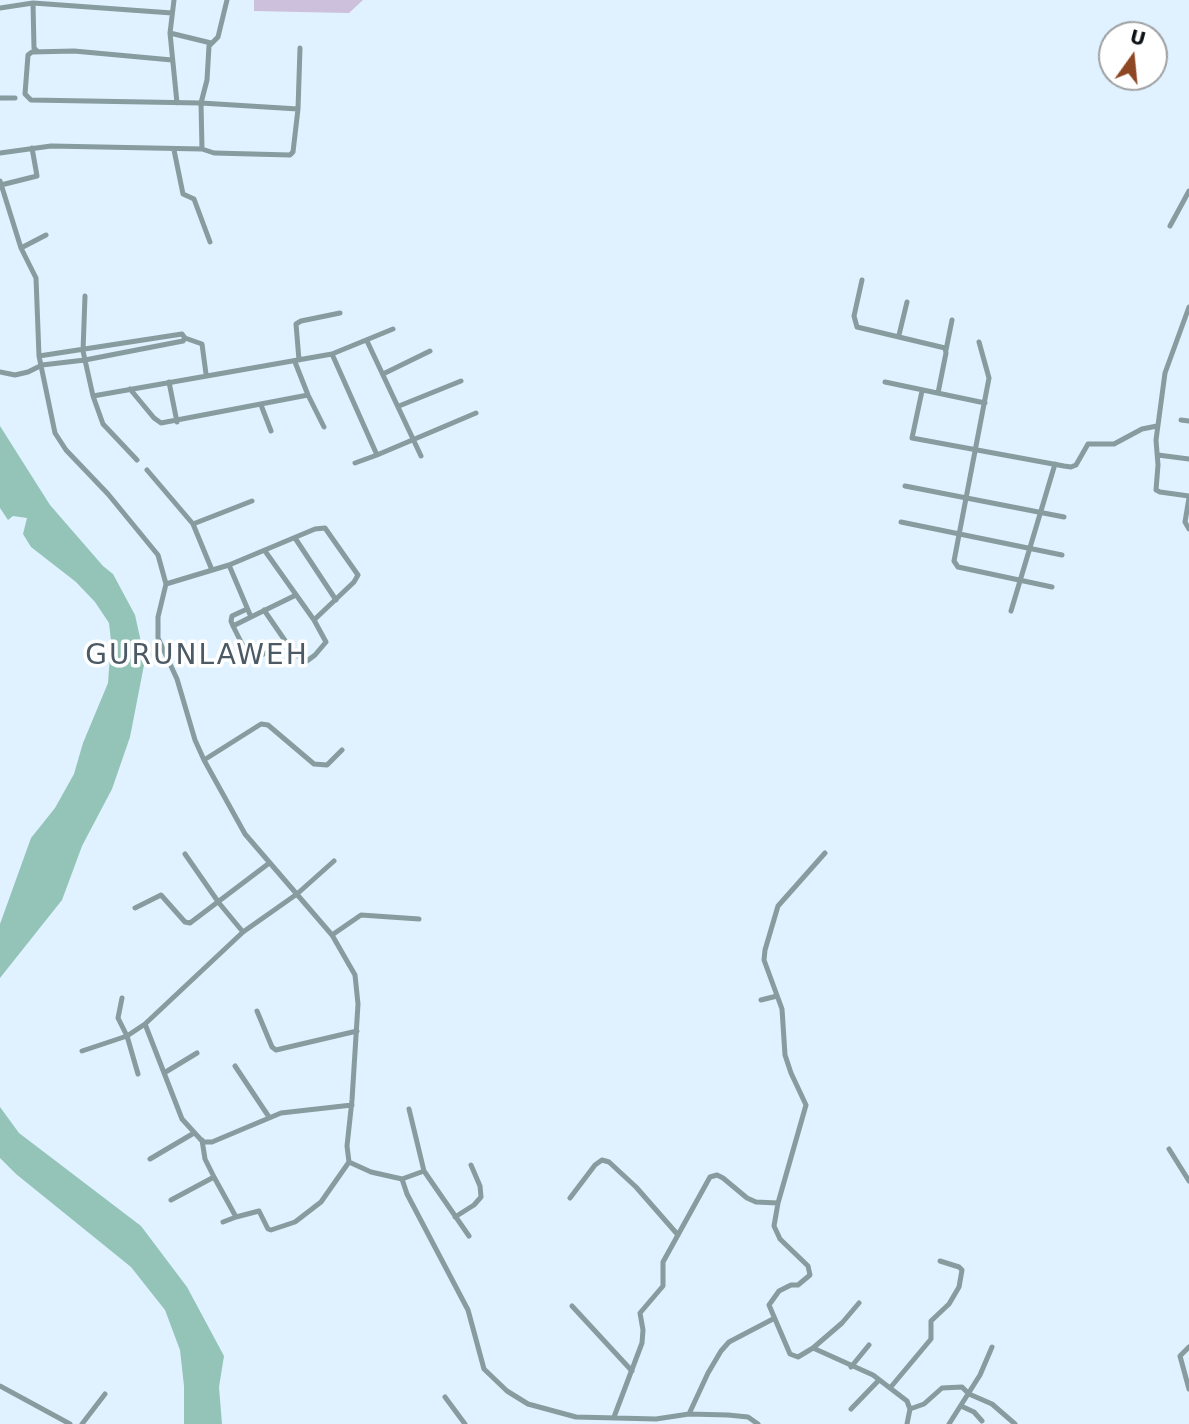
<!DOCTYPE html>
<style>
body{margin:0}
#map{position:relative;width:1189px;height:1424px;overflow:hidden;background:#e0f1ff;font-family:"DejaVu Sans",sans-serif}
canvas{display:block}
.north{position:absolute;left:1098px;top:21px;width:70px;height:70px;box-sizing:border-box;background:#fff;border:2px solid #9ea0a2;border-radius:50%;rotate:15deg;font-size:19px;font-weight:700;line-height:28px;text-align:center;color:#0c1216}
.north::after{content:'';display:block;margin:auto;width:24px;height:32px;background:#8e4723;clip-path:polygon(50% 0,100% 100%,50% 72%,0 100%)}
</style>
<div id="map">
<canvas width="1189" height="1424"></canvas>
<div class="north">U</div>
</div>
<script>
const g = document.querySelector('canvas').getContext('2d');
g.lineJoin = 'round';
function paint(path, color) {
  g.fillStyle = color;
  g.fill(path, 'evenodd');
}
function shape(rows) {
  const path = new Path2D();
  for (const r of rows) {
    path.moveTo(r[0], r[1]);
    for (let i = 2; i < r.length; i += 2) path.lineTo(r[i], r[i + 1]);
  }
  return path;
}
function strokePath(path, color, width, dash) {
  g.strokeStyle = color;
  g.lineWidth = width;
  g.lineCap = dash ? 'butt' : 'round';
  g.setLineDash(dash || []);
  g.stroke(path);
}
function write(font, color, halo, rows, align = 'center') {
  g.font = font + ' "DejaVu Sans",sans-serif';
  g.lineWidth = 7;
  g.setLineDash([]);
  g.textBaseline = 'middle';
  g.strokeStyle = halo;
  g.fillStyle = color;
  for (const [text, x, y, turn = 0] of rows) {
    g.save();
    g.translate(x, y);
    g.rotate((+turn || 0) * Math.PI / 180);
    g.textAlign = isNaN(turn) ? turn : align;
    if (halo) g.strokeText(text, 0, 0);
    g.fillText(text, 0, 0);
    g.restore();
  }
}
paint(shape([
 [254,0,363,0,349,13,254,11]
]), '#cdc0dc');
paint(shape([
 [0,426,50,505,103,566,113,574,135,615,145,660,130,737,112,789,82,846,62,900,0,978,0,924,31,838,55,808,74,774,83,743,108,683,111,641,109,623,95,602,76,582,31,547,23,534,27,518,13,516,8,520,0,508],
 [0,1107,19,1133,141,1226,187,1287,224,1356,219,1387,222,1424,184,1424,184,1386,180,1350,165,1310,131,1267,16,1174,0,1158]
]), '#94c4b7');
strokePath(shape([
 [174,0,170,33,177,103],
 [33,3,34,48,37,51],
 [0,8,33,3,172,13],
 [170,33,211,43],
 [172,60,74,51,32,52,28,55,25,94,31,100,201,103,298,109,300,48],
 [0,98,15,98],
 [202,149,201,103,207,80,209,46,218,37,227,0],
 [174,150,183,194,194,199,210,242],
 [0,153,51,146,202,149,214,153,290,155,293,152,298,109],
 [0,181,21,248,36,278,39,356,55,433,66,450,108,494,158,555,166,584,158,617,158,638,177,679,195,740,204,760,245,834,332,935,355,975,358,1004,352,1100,347,1146,349,1162,371,1172,402,1179,407,1194,468,1310,484,1369,507,1391,528,1404,576,1417,656,1419,689,1414,728,1415,748,1417,758,1424],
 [1,185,37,176,32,148],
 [1170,226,1189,191],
 [21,248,46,235],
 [862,280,854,316,857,327,945,348,946,353,938,393],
 [85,296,83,351,93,396,103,424,137,460],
 [1189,307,1165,373,1156,440,1158,465,1156,490,1160,492,1189,496],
 [899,335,907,302],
 [367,341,421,456],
 [979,342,989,378,954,561,958,567,1052,587],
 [946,350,952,320],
 [332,354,377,455,476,413],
 [39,356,182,334,185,338,202,344,206,374],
 [299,360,296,324,301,321,340,313],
 [295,362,308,395,324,427],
 [0,372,15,375,28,372,42,365,85,360,183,341,185,338],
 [383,374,430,351],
 [169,382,177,422],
 [885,382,985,403],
 [130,389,154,418,161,423,308,395],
 [922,391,912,438,1064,466,1071,467,1076,465,1088,444,1114,444,1142,429,1157,426],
 [93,396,332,354,393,329],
 [261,405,271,431],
 [399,406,461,381],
 [1181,420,1189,421],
 [1158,455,1189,459],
 [355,463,377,455],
 [147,470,193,524,212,570],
 [905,486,1064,517],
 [1189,498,1185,522,1189,529],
 [901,522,1062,555],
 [193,524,252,501],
 [295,538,336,600],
 [265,551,314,620,326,642,315,655,307,661,301,659,286,642],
 [229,565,251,617,296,595],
 [166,584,229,565,315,529,325,528,358,575,354,582,314,620],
 [1011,611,1055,464],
 [251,617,233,626,247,654,256,658,286,642,264,610],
 [233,626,231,621,232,616,247,609],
 [204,760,261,724,268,725,314,764,327,765,342,750],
 [825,853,778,906,765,950,764,960,782,1009,785,1055,791,1073,806,1105,778,1203,774,1226,780,1239,808,1266,810,1275,798,1285,791,1285,779,1291,769,1305,790,1354,798,1357,813,1348,873,1375,907,1401,910,1409,907,1424],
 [185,854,219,903,243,932],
 [135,908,161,895,185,922,190,923,268,864],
 [332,935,361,915,419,919],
 [122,998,118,1018,127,1036,138,1074],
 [761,1000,777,996],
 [257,1011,272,1047,276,1050,357,1031],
 [145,1024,182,1119,203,1142,212,1142,281,1113,352,1105],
 [82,1051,127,1036,145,1024,243,932,297,894,334,861],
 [235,1066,269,1117],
 [164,1073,197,1053],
 [202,1140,205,1159,214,1177],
 [1169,1149,1189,1181],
 [150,1159,194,1133],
 [424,1171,469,1236],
 [402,1179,424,1171,409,1109],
 [570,1198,595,1165,602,1160,609,1162,636,1187,678,1235],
 [171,1200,214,1177,236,1217,259,1211,268,1229,271,1230,295,1222,321,1202,349,1162],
 [455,1217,474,1205,481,1197,480,1186,471,1165],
 [223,1222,236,1217],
 [572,1306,632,1371],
 [1189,1347,1180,1356,1189,1389],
 [813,1348,842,1323,859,1303],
 [851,1367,869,1345],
 [0,1386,70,1424],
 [890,1388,931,1339,931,1321,949,1304,959,1287,962,1270,959,1267,940,1261],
 [445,1397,465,1424],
 [961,1406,974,1412,982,1421],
 [851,1409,879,1380],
 [910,1409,924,1404,942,1388,962,1387,969,1394,992,1404,1015,1424],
 [689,1414,708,1373,721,1351,729,1342,773,1319],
 [614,1417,642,1343,643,1330,640,1313,663,1286,663,1262,710,1177,717,1175,723,1178,747,1198,756,1202,778,1203],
 [82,1424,105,1394],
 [949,1424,980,1375,992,1347]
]), '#869c9f', 5);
g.letterSpacing = '2px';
write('28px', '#4b5a65', '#fff', [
 ["GURUNLAWEH",197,657]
]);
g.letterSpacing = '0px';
</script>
